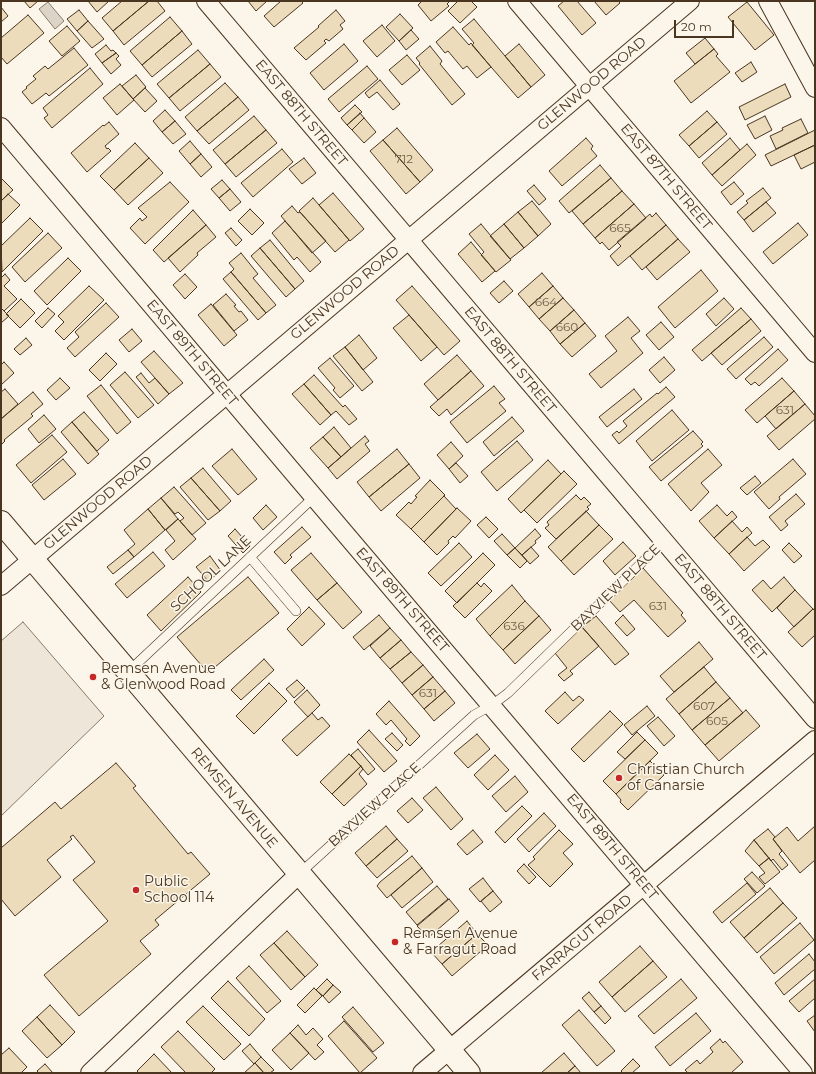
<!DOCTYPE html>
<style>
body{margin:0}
#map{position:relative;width:816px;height:1074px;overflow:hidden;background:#fbf6e9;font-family:Montserrat,sans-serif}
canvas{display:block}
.frame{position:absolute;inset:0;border:2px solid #4a3520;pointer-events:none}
.scale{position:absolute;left:674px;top:20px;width:60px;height:18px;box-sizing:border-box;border:2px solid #4a3520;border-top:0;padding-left:5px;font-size:12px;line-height:14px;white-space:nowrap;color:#4a3520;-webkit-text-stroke:3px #fbf6e9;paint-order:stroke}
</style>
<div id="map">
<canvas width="816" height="1074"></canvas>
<div class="frame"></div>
<div class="scale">20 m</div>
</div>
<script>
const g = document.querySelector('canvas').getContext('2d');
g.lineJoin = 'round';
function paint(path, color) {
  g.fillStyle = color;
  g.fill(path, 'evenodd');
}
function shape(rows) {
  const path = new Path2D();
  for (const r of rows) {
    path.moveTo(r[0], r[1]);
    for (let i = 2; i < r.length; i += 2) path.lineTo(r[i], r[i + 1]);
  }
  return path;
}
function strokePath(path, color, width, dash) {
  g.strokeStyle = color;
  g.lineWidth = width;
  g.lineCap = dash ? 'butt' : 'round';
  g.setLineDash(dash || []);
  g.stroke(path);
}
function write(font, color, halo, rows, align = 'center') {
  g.font = font + ' Montserrat,sans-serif';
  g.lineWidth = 3;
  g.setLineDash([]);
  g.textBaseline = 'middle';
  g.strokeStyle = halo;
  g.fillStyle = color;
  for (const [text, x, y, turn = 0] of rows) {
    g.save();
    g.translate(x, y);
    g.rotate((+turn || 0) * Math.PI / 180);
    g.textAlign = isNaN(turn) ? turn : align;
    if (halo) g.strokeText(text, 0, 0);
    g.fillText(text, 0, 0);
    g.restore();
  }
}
const green = shape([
 [23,622,104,716,1,816,1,641,23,622]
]);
paint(green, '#ede6d9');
strokePath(green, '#887966', 1);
const water = shape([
 [48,2,64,21,55,29,39,9,48,2]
]);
paint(water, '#dcd4c6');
strokePath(water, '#887966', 1);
const building = shape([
 [24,1,38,1,30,8,24,1],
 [88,1,109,1,97,12,88,1],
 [122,1,149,1,113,31,102,18,122,1],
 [149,1,157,1,165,11,124,45,113,31,149,1],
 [248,1,267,1,256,11,248,1],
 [281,1,301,1,303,3,274,27,264,16,281,1],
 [422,1,450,1,447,4,449,6,431,21,418,5,422,1],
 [458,1,471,1,477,7,460,23,448,11,458,1],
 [564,1,577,1,596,23,582,35,558,6,564,1],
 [594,1,618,1,620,3,606,15,594,1],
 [747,2,774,35,755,50,728,17,747,2],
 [1,7,8,16,1,22,1,7],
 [79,10,88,21,77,31,67,19,79,10],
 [336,10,345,21,340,25,343,29,329,41,326,39,324,41,326,43,306,60,294,48,319,27,318,26,336,10],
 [400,14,413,28,399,41,386,27,400,14],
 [28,15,44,33,7,64,1,57,1,38,28,15],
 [170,17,182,31,142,65,130,51,170,17],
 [474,19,531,87,518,98,472,45,474,43,462,29,474,19],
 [88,21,104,39,92,48,77,31,88,21],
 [382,25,395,41,377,57,363,41,382,25],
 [67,26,80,41,62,56,49,41,67,26],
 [453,27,469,45,471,43,491,67,477,78,467,66,463,69,448,51,445,53,436,42,453,27],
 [411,30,419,39,406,50,399,41,411,30],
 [182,31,192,44,152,77,142,65,182,31],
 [705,38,714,49,695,64,686,53,705,38],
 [344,44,358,61,324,90,310,73,344,44],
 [519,44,545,75,531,87,505,56,519,44],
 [106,45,111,51,113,50,116,53,102,63,95,54,106,45],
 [430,46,442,61,440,64,465,94,452,105,419,64,420,63,416,58,430,46],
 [74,48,88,65,49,96,46,93,32,104,22,92,27,88,26,87,36,79,33,76,45,66,48,69,74,48],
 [714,49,718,54,716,56,730,72,691,103,674,81,714,49],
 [198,50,210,64,169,98,157,84,198,50],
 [116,53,119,56,116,59,121,65,111,74,102,63,116,53],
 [407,55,420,70,402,85,389,70,407,55],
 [751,62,757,72,742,82,735,73,751,62],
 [210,64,221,77,180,111,169,98,210,64],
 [367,66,378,79,339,112,328,99,367,66],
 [90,68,103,84,52,128,44,118,48,115,43,108,90,68],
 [136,75,146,87,133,99,122,86,136,75],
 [380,80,400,104,393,110,377,92,369,98,365,93,380,80],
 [225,83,238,97,197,131,185,117,225,83],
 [120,84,134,100,117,115,103,98,120,84],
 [785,84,791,97,745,120,739,107,785,84],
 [145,88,157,101,145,112,133,99,145,88],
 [238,97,249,110,209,144,197,131,238,97],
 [355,105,362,112,347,125,341,118,355,105],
 [165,110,175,121,162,132,153,121,165,110],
 [707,111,717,122,689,146,679,135,707,111],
 [360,113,364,118,352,130,347,125,360,113],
 [254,116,266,130,225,164,213,150,254,116],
 [765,116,772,130,755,139,747,125,765,116],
 [364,118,376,132,364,143,352,130,364,118],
 [801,119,808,133,776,149,770,136,783,130,782,128,801,119],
 [175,121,186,134,173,144,162,132,175,121],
 [109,122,119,134,105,146,107,149,108,148,111,151,87,172,71,153,103,125,104,126,109,122],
 [717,122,727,134,699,158,689,146,717,122],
 [397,128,433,170,420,182,383,140,397,128],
 [266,130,277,143,236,177,225,164,266,130],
 [815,130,815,145,771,166,765,155,815,130],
 [586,138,593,146,591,149,597,156,562,186,549,171,586,138],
 [730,138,740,150,712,175,702,163,730,138],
 [383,140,420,182,406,194,370,151,383,140],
 [190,141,201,154,190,164,179,151,190,141],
 [135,143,149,158,114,190,100,176,135,143],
 [747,144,756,155,722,186,712,175,747,144],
 [815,145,815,162,801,169,794,155,815,145],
 [282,149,293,162,253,197,241,183,282,149],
 [201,154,212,167,201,177,190,164,201,154],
 [149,158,163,173,128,205,114,190,149,158],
 [304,158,316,173,302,184,289,169,304,158],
 [600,165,611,178,569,213,559,201,600,165],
 [1,178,13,190,1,201,1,178],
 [611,178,622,191,583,224,572,211,611,178],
 [222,180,230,189,219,198,211,189,222,180],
 [170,182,189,202,145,244,130,228,140,218,142,221,147,217,138,208,170,182],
 [734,182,744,194,731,205,721,192,734,182],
 [534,185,546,199,539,205,527,191,534,185],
 [763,188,771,198,744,220,737,212,748,203,746,201,763,188],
 [230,189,241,202,230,211,219,198,230,189],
 [622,191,634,204,595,238,583,224,622,191],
 [333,193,364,229,350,241,319,205,333,193],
 [8,194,20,205,1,224,1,201,8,194],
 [313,198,349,240,335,252,299,211,313,198],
 [532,201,551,224,538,236,518,212,532,201],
 [766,202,776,213,753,232,744,220,766,202],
 [634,204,646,218,609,250,602,242,600,244,595,238,634,204],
 [292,206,298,213,300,212,326,241,312,253,281,216,292,206],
 [250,209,264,223,252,235,238,221,250,209],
 [193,210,206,225,164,262,153,250,193,210],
 [518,212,538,236,524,248,504,224,518,212],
 [656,213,666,225,618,266,610,256,621,246,617,242,650,214,652,217,656,213],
 [30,218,43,231,2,272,1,246,30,218],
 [285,221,321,262,310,272,297,257,294,260,272,233,285,221],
 [798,223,808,235,773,264,763,252,798,223],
 [481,224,511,260,496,272,481,255,484,252,469,234,481,224],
 [504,224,524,248,510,259,490,236,504,224],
 [206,225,216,237,197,253,198,255,180,272,168,258,206,225],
 [666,225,678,239,642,270,630,256,666,225],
 [231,228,242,240,236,246,225,233,231,228],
 [48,233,62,248,25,282,12,267,48,233],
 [678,239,690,252,657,280,646,267,678,239],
 [270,240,304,281,295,289,260,248,270,240],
 [471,242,495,271,482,282,458,254,471,242],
 [260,248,295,289,286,297,251,256,260,248],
 [241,253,258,274,253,278,276,305,266,313,231,272,234,269,229,263,241,253],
 [68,258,81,271,47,305,34,291,68,258],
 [701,270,718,291,675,328,658,307,701,270],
 [231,272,266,313,258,320,223,279,231,272],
 [542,273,553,286,529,307,518,294,542,273],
 [5,274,10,280,4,286,17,299,4,311,1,308,1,278,5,274],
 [185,274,197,287,185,299,173,285,185,274],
 [504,281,513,291,499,303,490,293,504,281],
 [89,286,104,300,64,340,55,331,64,322,58,316,89,286],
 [412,286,460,341,444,355,396,300,412,286],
 [553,286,563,298,539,319,529,307,553,286],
 [226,294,236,305,234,306,239,312,241,311,248,320,234,331,213,305,226,294],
 [563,298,574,310,550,331,539,319,563,298],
 [724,298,734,309,716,326,706,314,724,298],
 [21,299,35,313,20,328,6,314,21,299],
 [106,303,119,317,75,357,67,348,79,337,75,332,106,303],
 [211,304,237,335,224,346,198,315,211,304],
 [1,308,9,316,1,323,1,308],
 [48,308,55,314,42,328,35,321,48,308],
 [741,308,751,319,702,361,692,350,741,308],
 [574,310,585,323,560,344,550,331,574,310],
 [409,315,437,347,421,361,393,328,409,315],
 [628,317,640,331,631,338,643,353,601,388,589,374,617,351,605,336,628,317],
 [751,319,761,331,722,365,711,353,751,319],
 [661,322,674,337,659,350,646,335,661,322],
 [585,323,596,336,572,357,560,344,585,323],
 [132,329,142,341,129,352,119,340,132,329],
 [359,335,377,358,363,370,345,347,359,335],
 [764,337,773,347,736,379,727,369,764,337],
 [26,338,32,345,20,355,14,349,26,338],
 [345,347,373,382,362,391,333,356,345,347],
 [778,349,788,360,759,386,755,382,751,385,745,379,778,349],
 [154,351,183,383,169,394,141,362,154,351],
 [106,353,117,364,100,381,89,370,106,353],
 [457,355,471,371,438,400,424,384,457,355],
 [664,357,675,370,660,383,649,370,664,357],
 [330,358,354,386,340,398,333,390,335,388,318,368,330,358],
 [4,362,14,373,1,385,1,365,4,362],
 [471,371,484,386,451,415,447,409,439,416,430,407,471,371],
 [125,372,154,405,138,418,110,385,125,372],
 [141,373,149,383,155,378,169,394,158,404,136,377,141,373],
 [314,375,343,407,345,405,357,419,349,425,336,411,331,415,304,384,314,375],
 [60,378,70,388,56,400,47,390,60,378],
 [782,378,794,391,757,423,745,410,782,378],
 [304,384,331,415,320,425,292,394,304,384],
 [101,385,131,422,117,434,87,396,101,385],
 [494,386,505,399,499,403,506,411,467,443,450,422,494,386],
 [666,387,675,397,619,444,612,435,617,431,619,433,627,426,623,421,657,393,658,394,666,387],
 [5,389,18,404,1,419,1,392,5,389],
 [634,389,642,399,607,427,599,417,634,389],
 [794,391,805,404,776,429,765,416,794,391],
 [33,392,43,404,31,414,33,416,4,440,5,441,1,445,1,419,33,392],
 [805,404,815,416,815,419,779,450,767,436,805,404],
 [672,410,689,430,652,461,636,441,672,410],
 [84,412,109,440,97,451,72,422,84,412],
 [44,415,56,429,39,443,28,429,44,415],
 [512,417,524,431,494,456,483,442,512,417],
 [72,422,99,454,88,464,61,432,72,422],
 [334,427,351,448,341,457,323,437,334,427],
 [693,431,703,442,701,444,703,446,661,481,649,467,693,431],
 [52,435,67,452,31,483,16,465,52,435],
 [365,436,369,441,365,444,370,451,337,479,328,468,365,436],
 [323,437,341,457,328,468,310,448,323,437],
 [517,441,533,460,497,491,481,472,517,441],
 [451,442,463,456,449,469,437,455,451,442],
 [232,449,257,479,238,495,212,466,232,449],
 [397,449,409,464,369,497,357,482,397,449],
 [708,449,722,465,701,483,709,492,691,511,668,484,708,449],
 [63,459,76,474,44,500,32,485,63,459],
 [793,459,806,474,779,497,780,499,769,509,754,492,793,459],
 [548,460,561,474,521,513,508,499,548,460],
 [456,463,468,476,460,483,449,469,456,463],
 [409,464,420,478,381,511,369,497,409,464],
 [203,468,231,501,220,511,191,478,203,468],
 [564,471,577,484,537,523,524,510,564,471],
 [755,476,761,483,747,495,740,488,755,476],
 [191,478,220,511,208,520,180,487,191,478],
 [430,480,445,495,411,529,396,515,409,502,411,504,417,497,415,496,430,480],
 [174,487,206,523,192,535,180,521,184,518,178,512,175,514,161,498,174,487],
 [796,494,805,504,785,521,788,525,781,531,769,517,796,494],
 [576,495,581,500,584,497,591,504,587,507,589,509,556,539,545,528,549,525,547,522,576,495],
 [444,496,456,509,424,542,411,529,444,496],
 [161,498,178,519,165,530,148,509,161,498],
 [266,505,277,517,263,530,253,518,266,505],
 [717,505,727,516,732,511,737,517,714,538,699,521,717,505],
 [457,508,471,521,455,538,453,536,448,541,449,543,437,555,424,542,457,508],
 [148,509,165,530,134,557,128,550,135,544,124,530,148,509],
 [586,511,599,525,561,561,548,547,586,511],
 [486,517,498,529,489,538,477,525,486,517],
 [178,519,196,539,173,560,165,550,175,541,166,530,178,519],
 [732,521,742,532,747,527,752,533,729,554,714,538,732,521],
 [599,525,613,539,574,575,561,561,599,525],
 [302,527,311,537,290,555,292,557,285,564,274,552,302,527],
 [235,529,250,546,243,553,228,536,235,529],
 [535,529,541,536,535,541,536,543,522,555,515,548,535,529],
 [502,534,515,548,507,555,494,541,502,534],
 [747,537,755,546,763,540,770,547,744,571,729,554,747,537],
 [623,542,636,556,615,575,603,561,623,542],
 [459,543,472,557,441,586,428,573,459,543],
 [789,543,802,556,794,563,782,550,789,543],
 [531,547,539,556,530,564,522,555,531,547],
 [515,548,527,561,520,568,507,555,515,548],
 [128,550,134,557,113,574,107,567,128,550],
 [153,552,165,566,127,598,115,584,153,552],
 [311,553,337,583,317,600,291,570,311,553],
 [483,553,495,565,457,603,445,591,483,553],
 [210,556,221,571,208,581,196,567,210,556],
 [643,568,683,613,681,615,686,621,668,637,634,600,620,612,609,600,643,568],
 [188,577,201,592,161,631,147,615,188,577],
 [248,577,279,613,208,673,177,637,248,577],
 [784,577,795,590,772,612,752,590,763,580,771,589,784,577],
 [337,583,362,612,343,629,317,600,337,583],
 [477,583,481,587,484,583,492,591,465,618,453,606,477,583],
 [512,585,525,601,490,636,476,619,512,585],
 [795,590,813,609,794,627,777,608,795,590],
 [525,601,539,616,503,650,490,636,525,601],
 [309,607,325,624,302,646,287,629,309,607],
 [813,609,815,611,815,635,802,647,788,632,813,609],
 [379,615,390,628,364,650,353,637,379,615],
 [623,615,635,629,627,636,615,623,623,615],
 [539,616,551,630,515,664,503,650,539,616],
 [596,616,629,654,615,665,582,627,596,616],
 [582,627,599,646,570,671,573,674,564,681,558,675,567,668,555,653,582,627],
 [390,628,401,640,380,658,370,646,390,628],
 [401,640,411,652,390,669,380,658,401,640],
 [699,642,713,659,674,692,660,676,699,642],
 [411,652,423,665,402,683,390,669,411,652],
 [264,659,274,670,241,700,231,690,264,659],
 [423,665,433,677,412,695,402,683,423,665],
 [704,667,716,682,679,714,666,699,704,667],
 [433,677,445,691,424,709,412,695,433,677],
 [297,680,305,688,294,698,286,689,297,680],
 [716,682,730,698,692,730,679,714,716,682],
 [269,683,287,701,254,734,236,716,269,683],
 [307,690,320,705,308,717,294,702,307,690],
 [445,691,455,703,434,721,424,709,445,691],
 [565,692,573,701,579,696,584,700,558,724,545,711,565,692],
 [730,698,743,713,705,745,692,730,730,698],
 [389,701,420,736,410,746,405,741,407,739,391,720,386,725,376,714,389,701],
 [647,706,655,716,632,735,624,725,647,706],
 [746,710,760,726,719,761,705,745,746,710],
 [610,711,623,724,584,762,571,749,610,711],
 [312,713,318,720,322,717,330,726,297,756,282,740,312,713],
 [658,717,675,736,664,746,647,726,658,717],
 [369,730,397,761,384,772,357,742,369,730],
 [637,732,645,740,625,759,617,752,637,732],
 [392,733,403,745,397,751,385,739,392,733],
 [477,734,490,749,468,768,454,753,477,734],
 [645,740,658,753,616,794,603,781,645,740],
 [358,749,375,769,368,775,351,755,358,749],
 [349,754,361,766,332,794,320,782,349,754],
 [495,755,509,770,488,790,474,775,495,755],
 [650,761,664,775,628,810,620,802,621,800,616,794,650,761],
 [116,763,136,786,133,788,188,854,191,852,210,874,155,920,159,925,140,941,151,954,79,1016,44,975,108,921,73,880,95,862,73,835,70,837,72,839,47,860,61,877,15,916,1,899,1,848,55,802,61,809,116,763],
 [361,766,363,769,359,774,367,784,344,806,332,794,361,766],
 [515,776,528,792,506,812,492,796,515,776],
 [436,787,463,819,451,830,423,798,436,787],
 [412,798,423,810,408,823,397,811,412,798],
 [522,806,532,816,505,843,495,832,522,806],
 [544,813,556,826,529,852,517,839,544,813],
 [386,826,397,839,366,866,355,853,386,826],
 [815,826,815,860,800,873,773,839,787,827,798,841,815,826],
 [768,829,775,837,773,839,782,851,779,854,788,865,782,870,773,859,771,861,754,840,768,829],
 [473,830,483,842,467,855,457,844,473,830],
 [559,830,573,844,563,853,573,864,550,887,528,865,535,859,533,857,559,830],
 [397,839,408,851,377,878,366,866,397,839],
 [754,840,769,858,759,866,745,851,754,840],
 [412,856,422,868,387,898,377,886,380,882,412,856],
 [769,858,780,872,765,884,759,877,765,873,759,866,769,858],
 [524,864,536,877,529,884,517,871,524,864],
 [422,868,433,882,402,908,391,895,422,868],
 [752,872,765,886,757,893,744,879,752,872],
 [483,878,493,891,480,902,469,889,483,878],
 [747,883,756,894,722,923,713,912,747,883],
 [437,886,448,899,417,925,406,912,437,886],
 [770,888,783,903,744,938,730,922,770,888],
 [493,891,502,902,490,912,481,901,493,891],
 [449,899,459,911,428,938,417,926,449,899],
 [783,903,797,918,757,953,744,938,783,903],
 [467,921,477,934,442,964,431,952,467,921],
 [800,923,814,940,774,974,760,957,800,923],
 [287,931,318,965,305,977,274,943,287,931],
 [477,934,488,945,452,976,442,964,477,934],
 [274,943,305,977,291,990,260,955,274,943],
 [640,946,653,961,612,997,599,982,640,946],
 [809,954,815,962,815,969,784,995,775,983,809,954],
 [653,961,667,977,625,1012,612,997,653,961],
 [249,966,281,1001,267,1013,236,978,249,966],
 [327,979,333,985,323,996,316,990,327,979],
 [681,979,697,998,654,1034,638,1016,681,979],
 [815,979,815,998,799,1012,789,1001,815,979],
 [228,981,265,1019,249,1036,211,998,228,981],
 [333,985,341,992,329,1003,323,996,333,985],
 [314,988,322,996,305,1013,297,1005,314,988],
 [589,992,601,1006,594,1012,582,998,589,992],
 [50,1005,75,1032,62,1045,37,1017,50,1005],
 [203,1006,241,1044,224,1060,186,1022,203,1006],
 [601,1006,611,1018,605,1024,594,1012,601,1006],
 [353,1007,384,1043,373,1052,342,1017,353,1007],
 [579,1010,615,1051,597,1066,562,1025,579,1010],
 [696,1013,711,1031,670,1066,655,1047,696,1013],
 [815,1015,815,1032,807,1021,815,1015],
 [37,1017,62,1045,47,1058,22,1031,37,1017],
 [344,1021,377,1058,360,1073,328,1036,344,1021],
 [298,1025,306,1035,313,1028,323,1039,317,1045,324,1052,315,1060,290,1033,298,1025],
 [178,1031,215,1069,211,1073,186,1073,161,1047,178,1031],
 [290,1033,309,1053,291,1070,272,1050,290,1033],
 [720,1039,723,1043,725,1041,743,1062,731,1073,688,1073,685,1070,697,1060,700,1064,713,1052,710,1048,720,1039],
 [250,1044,261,1057,254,1064,242,1051,250,1044],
 [9,1048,27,1067,21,1073,1,1073,1,1055,9,1048],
 [564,1053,575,1066,567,1073,541,1073,564,1053],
 [154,1054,172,1073,139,1073,137,1071,154,1054],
 [261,1057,274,1070,270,1073,264,1073,255,1063,261,1057],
 [633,1059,640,1066,632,1073,623,1073,621,1071,633,1059],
 [255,1063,264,1073,244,1073,254,1064,255,1063],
 [45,1064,53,1073,39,1073,37,1071,45,1064],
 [575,1066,581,1073,567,1073,575,1066]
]);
paint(building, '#ecdcbc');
strokePath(building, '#4a3520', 1);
const service = shape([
 [250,557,296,611],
 [128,672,314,497],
 [299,874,474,715,492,705,508,693,664,541]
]);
const minor = shape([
 [206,1,815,719],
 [517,1,815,353],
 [768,1,815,88],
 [1,127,314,497,803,1073],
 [1,586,690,1],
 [90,1073,299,874],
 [422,1073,815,740]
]);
const secondary = shape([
 [1,522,469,1073]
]);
strokePath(service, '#4a3520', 10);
strokePath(minor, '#4a3520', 20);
strokePath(secondary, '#4a3520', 24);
strokePath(service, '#fbf6e9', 9);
strokePath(minor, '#fbf6e9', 18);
strokePath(secondary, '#fbf6e9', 22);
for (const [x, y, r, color] of [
 [93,677,4,"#c62828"],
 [619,778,4,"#c62828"],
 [136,890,4,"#c62828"],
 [395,942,4,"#c62828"]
]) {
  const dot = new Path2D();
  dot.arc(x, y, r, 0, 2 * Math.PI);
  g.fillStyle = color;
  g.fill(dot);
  strokePath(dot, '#fbf6e9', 1.5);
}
write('12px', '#725f47', null, [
 ["712",404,159],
 ["665",620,228],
 ["664",546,302],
 ["660",567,327],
 ["631",785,410],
 ["631",658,606],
 ["636",514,626],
 ["631",428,693],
 ["607",704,706],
 ["605",717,721]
]);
write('14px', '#4a3520', '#fbf6e9', [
 ["GLENWOOD ROAD",592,84,-40],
 ["EAST 88TH STREET",301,113,50],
 ["EAST 87TH STREET",666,177,50],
 ["GLENWOOD ROAD",345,293,-40],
 ["EAST 89TH STREET",192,353,50],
 ["EAST 88TH STREET",510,360,50],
 ["GLENWOOD ROAD",98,503,-40],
 ["SCHOOL LANE",211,574,-43],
 ["BAYVIEW PLACE",616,588,-44],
 ["EAST 89TH STREET",402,600,49],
 ["EAST 88TH STREET",720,607,50],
 ["REMSEN AVENUE",234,798,50],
 ["BAYVIEW PLACE",375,805,-42],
 ["EAST 89TH STREET",612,847,50],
 ["FARRAGUT ROAD",582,938,-40]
]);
write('14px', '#4a3520', '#fbf6e9', [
 ["Remsen Avenue",101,669],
 ["& Glenwood Road",101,685],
 ["Christian Church",627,770],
 ["of Canarsie",627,786],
 ["Public",144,882],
 ["School 114",144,898],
 ["Remsen Avenue",403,934],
 ["& Farragut Road",403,950]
], 'left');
</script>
